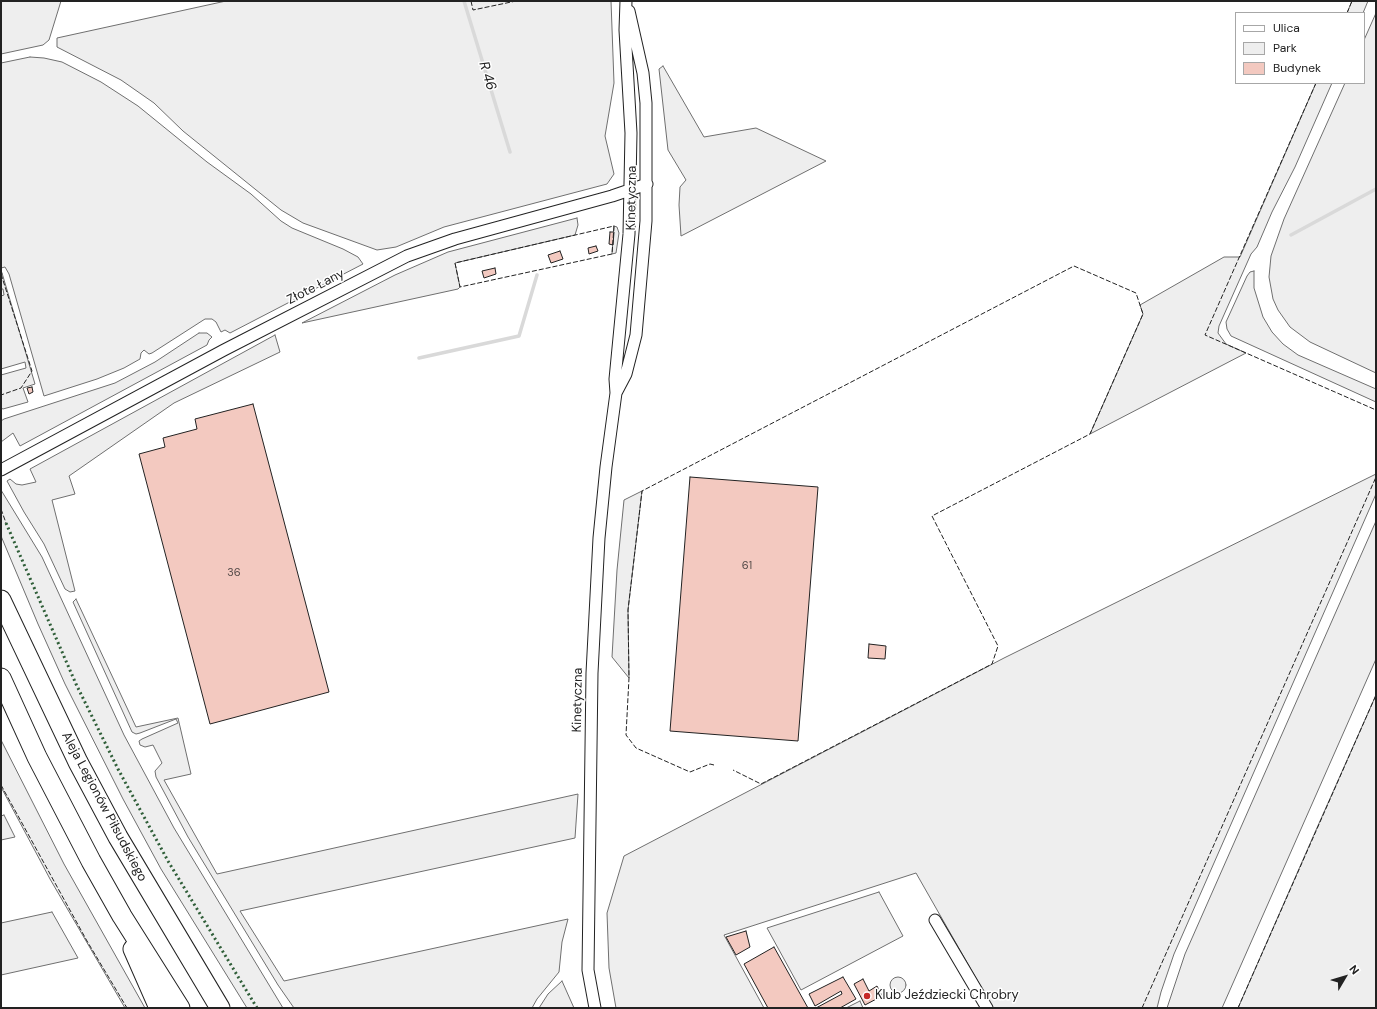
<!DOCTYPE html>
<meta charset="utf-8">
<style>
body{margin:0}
#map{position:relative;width:1377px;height:1009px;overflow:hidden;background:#fff;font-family:"DM Sans",sans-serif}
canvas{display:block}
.frame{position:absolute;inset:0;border:2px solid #222;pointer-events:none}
.legend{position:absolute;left:1235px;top:12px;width:130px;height:72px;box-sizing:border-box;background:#fff;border:1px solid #a7a7a7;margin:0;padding:5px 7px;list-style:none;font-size:12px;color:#222}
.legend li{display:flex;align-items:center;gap:8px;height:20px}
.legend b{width:20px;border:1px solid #a7a7a7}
.north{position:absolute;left:1325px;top:957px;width:40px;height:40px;-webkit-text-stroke:3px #fff;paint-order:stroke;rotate:52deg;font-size:11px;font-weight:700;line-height:16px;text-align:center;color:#222}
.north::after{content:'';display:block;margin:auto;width:14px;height:18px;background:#222;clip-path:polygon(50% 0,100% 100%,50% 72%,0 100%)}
</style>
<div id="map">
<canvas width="1377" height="1009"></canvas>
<div class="frame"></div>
<ul class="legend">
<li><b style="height:5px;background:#fff"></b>Ulica</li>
<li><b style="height:11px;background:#eee"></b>Park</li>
<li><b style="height:11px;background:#f3c9c0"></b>Budynek</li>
</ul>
<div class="north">N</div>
</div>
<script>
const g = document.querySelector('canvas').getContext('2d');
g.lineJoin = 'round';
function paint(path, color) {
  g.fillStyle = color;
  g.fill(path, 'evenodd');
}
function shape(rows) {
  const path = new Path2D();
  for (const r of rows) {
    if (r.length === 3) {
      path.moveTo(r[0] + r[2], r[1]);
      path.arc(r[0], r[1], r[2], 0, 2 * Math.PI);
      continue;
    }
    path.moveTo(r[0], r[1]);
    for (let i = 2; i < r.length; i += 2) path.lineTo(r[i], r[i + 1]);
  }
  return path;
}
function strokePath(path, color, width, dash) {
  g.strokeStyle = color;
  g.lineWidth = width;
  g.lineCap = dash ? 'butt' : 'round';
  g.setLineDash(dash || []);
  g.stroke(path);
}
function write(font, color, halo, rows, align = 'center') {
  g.font = font + ' "DM Sans",sans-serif';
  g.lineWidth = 3;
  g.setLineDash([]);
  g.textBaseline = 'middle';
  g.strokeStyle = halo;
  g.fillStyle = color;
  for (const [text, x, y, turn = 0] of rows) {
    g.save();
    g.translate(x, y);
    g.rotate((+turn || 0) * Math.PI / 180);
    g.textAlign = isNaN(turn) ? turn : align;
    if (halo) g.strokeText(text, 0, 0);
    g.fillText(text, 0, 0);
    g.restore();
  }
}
const green = shape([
 [1,1,61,1,49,40,43,45,1,54,1,1],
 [226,1,611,1,614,83,605,136,614,174,607,184,444,227,396,247,377,250,303,223,281,210,183,131,154,103,121,80,57,47,57,38,226,1],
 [1352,1,1368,1,1363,13,1347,13,1352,1],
 [1376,13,1376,373,1310,342,1290,327,1278,310,1273,299,1269,277,1271,256,1284,219,1345,83,1364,83,1364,40,1376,13],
 [30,57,44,58,62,62,101,82,138,106,207,162,251,194,281,221,292,228,343,249,358,257,363,264,230,333,225,330,221,332,216,322,212,319,205,319,152,353,149,354,144,350,141,353,140,359,124,368,97,379,44,396,9,274,5,267,1,268,1,63,30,57],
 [663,66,704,137,756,128,826,161,681,236,679,205,680,187,686,180,668,150,659,69,663,66],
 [1316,83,1332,83,1295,167,1272,212,1257,247,1251,254,1219,326,1218,333,1226,344,1246,353,1090,434,1143,314,1140,305,1224,257,1240,257,1316,83],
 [577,218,578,225,575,235,455,263,460,287,458,289,302,323,395,275,448,252,577,218],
 [614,226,617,227,619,233,616,253,612,254,614,226],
 [1254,271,1254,288,1263,317,1272,332,1283,344,1298,355,1376,389,1376,402,1231,336,1227,329,1226,322,1247,276,1250,272,1254,271],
 [2,273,35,384,23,388,28,402,3,409,1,408,1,375,26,368,25,362,1,369,1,296,4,295,3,289,1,289,2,273],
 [199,333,207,333,212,337,209,340,207,345,20,446,13,433,1,442,1,421,4,419,115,383,155,362,199,333],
 [275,335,280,352,174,403,69,476,75,494,52,500,75,591,70,592,65,589,44,544,24,512,7,481,10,479,16,484,22,485,36,482,30,469,275,335],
 [1376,474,1376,494,1174,954,1161,992,1157,1008,993,1008,916,873,724,935,764,1008,616,1008,609,968,607,913,624,856,1004,658,1376,474],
 [1,490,42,557,124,735,174,828,283,1008,247,1008,161,869,123,799,65,684,38,624,1,536,1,490],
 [642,491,628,610,629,678,612,657,617,570,624,500,642,491],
 [1376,521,1376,659,1222,1008,1167,1008,1185,954,1376,521],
 [76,599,136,727,178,718,191,774,164,780,217,874,578,794,575,838,240,911,284,981,568,919,562,942,559,972,537,999,532,1008,294,1008,278,985,188,837,156,777,155,771,162,763,153,745,145,747,140,745,139,741,142,739,178,723,176,719,140,733,136,734,132,732,73,602,76,599],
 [1376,695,1376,1008,1238,1008,1316,830,1376,695],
 [1,740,64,864,145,1008,125,1008,50,879,1,787,1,740],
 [4,815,15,837,1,840,1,816,4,815],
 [879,892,903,936,801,990,767,928,879,892],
 [52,912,78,958,1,975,1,923,52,912],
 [898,985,8],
 [562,981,574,1008,539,1008,548,994,562,981],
 [860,1001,863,1008,846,1008,860,1001]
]);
paint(green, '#eee');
strokePath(green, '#6f6f6f', 1);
strokePath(shape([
 [464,1,510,152],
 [1291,235,1376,189],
 [419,358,519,336,537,275]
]), '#d9d9d9', 3.5);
const building = shape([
 [610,232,614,232,613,245,609,244,610,232],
 [596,246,598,251,589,254,588,248,596,246],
 [560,251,563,259,551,263,548,255,560,251],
 [495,268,496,274,484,278,482,271,495,268],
 [32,387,33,392,29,394,27,388,32,387],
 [253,404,329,692,210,724,139,454,165,447,163,438,197,429,195,419,253,404],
 [690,477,818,487,798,741,670,731,690,477],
 [869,644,886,646,885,659,868,658,869,644],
 [746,931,750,947,736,955,726,937,746,931],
 [774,947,808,1008,768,1008,744,964,774,947],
 [843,977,856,999,840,1008,816,1008,842,994,841,991,815,1006,809,994,843,977],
 [863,979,869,991,877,986,882,996,865,1005,854,984,863,979]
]);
paint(building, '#f3c9c0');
strokePath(building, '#222', 1);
const street = shape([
 [616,393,626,374,636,335,646,221,646,103,643,73,629,11],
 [1,470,224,350,407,256,455,239,612,196,647,184],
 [935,920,987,1008],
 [595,1008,588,970,592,673,599,538,606,467,616,393,615,379,629,234,631,133,625,30,626,1]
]);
const highway = shape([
 [1,600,78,762,118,837,220,1008],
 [1,678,37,757,91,861,122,916,180,1008],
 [133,949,159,1008]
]);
strokePath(street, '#222', 13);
strokePath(highway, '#222', 21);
strokePath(street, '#fff', 11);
strokePath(highway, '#fff', 19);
strokePath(shape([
 [6,523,76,684,118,769,168,861,257,1008]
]), '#2f5e38', 3, [2, 3]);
strokePath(shape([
 [471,1,473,10,516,1],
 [1347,13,1352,1],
 [1316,83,1205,335,1376,410],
 [614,226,612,254,460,287,455,263,614,226],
 [1,274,32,371,21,388,1,395],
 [1,509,6,523],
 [714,765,710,764,690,772,636,748,626,735,629,678,628,610,642,491,1074,266,1136,293,1143,314,1090,434,932,516,998,646,992,664,761,784,733,770],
 [1,785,87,941,127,1008],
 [1142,1008,1376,477],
 [1238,1008,1376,695]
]), '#222', 1, [5, 2]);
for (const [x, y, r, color] of [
 [867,996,4,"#c62828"]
]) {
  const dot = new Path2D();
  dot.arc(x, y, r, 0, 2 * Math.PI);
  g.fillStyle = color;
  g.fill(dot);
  strokePath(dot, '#fff', 1.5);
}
write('11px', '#564c4a', null, [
 ["61",747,566],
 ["36",234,573]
]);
write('13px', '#222', '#fff', [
 ["Kinetyczna",632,198,-89],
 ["Złote Łany",316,287,-27],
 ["Kinetyczna",578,700,-89],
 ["Aleja Legionów Piłsudskiego",104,807,62]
]);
write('13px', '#222', '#fff', [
 ["Klub Jeździecki Chrobry",875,996]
], 'left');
write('italic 14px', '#222', '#fff', [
 ["R 46",487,76,73]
]);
</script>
